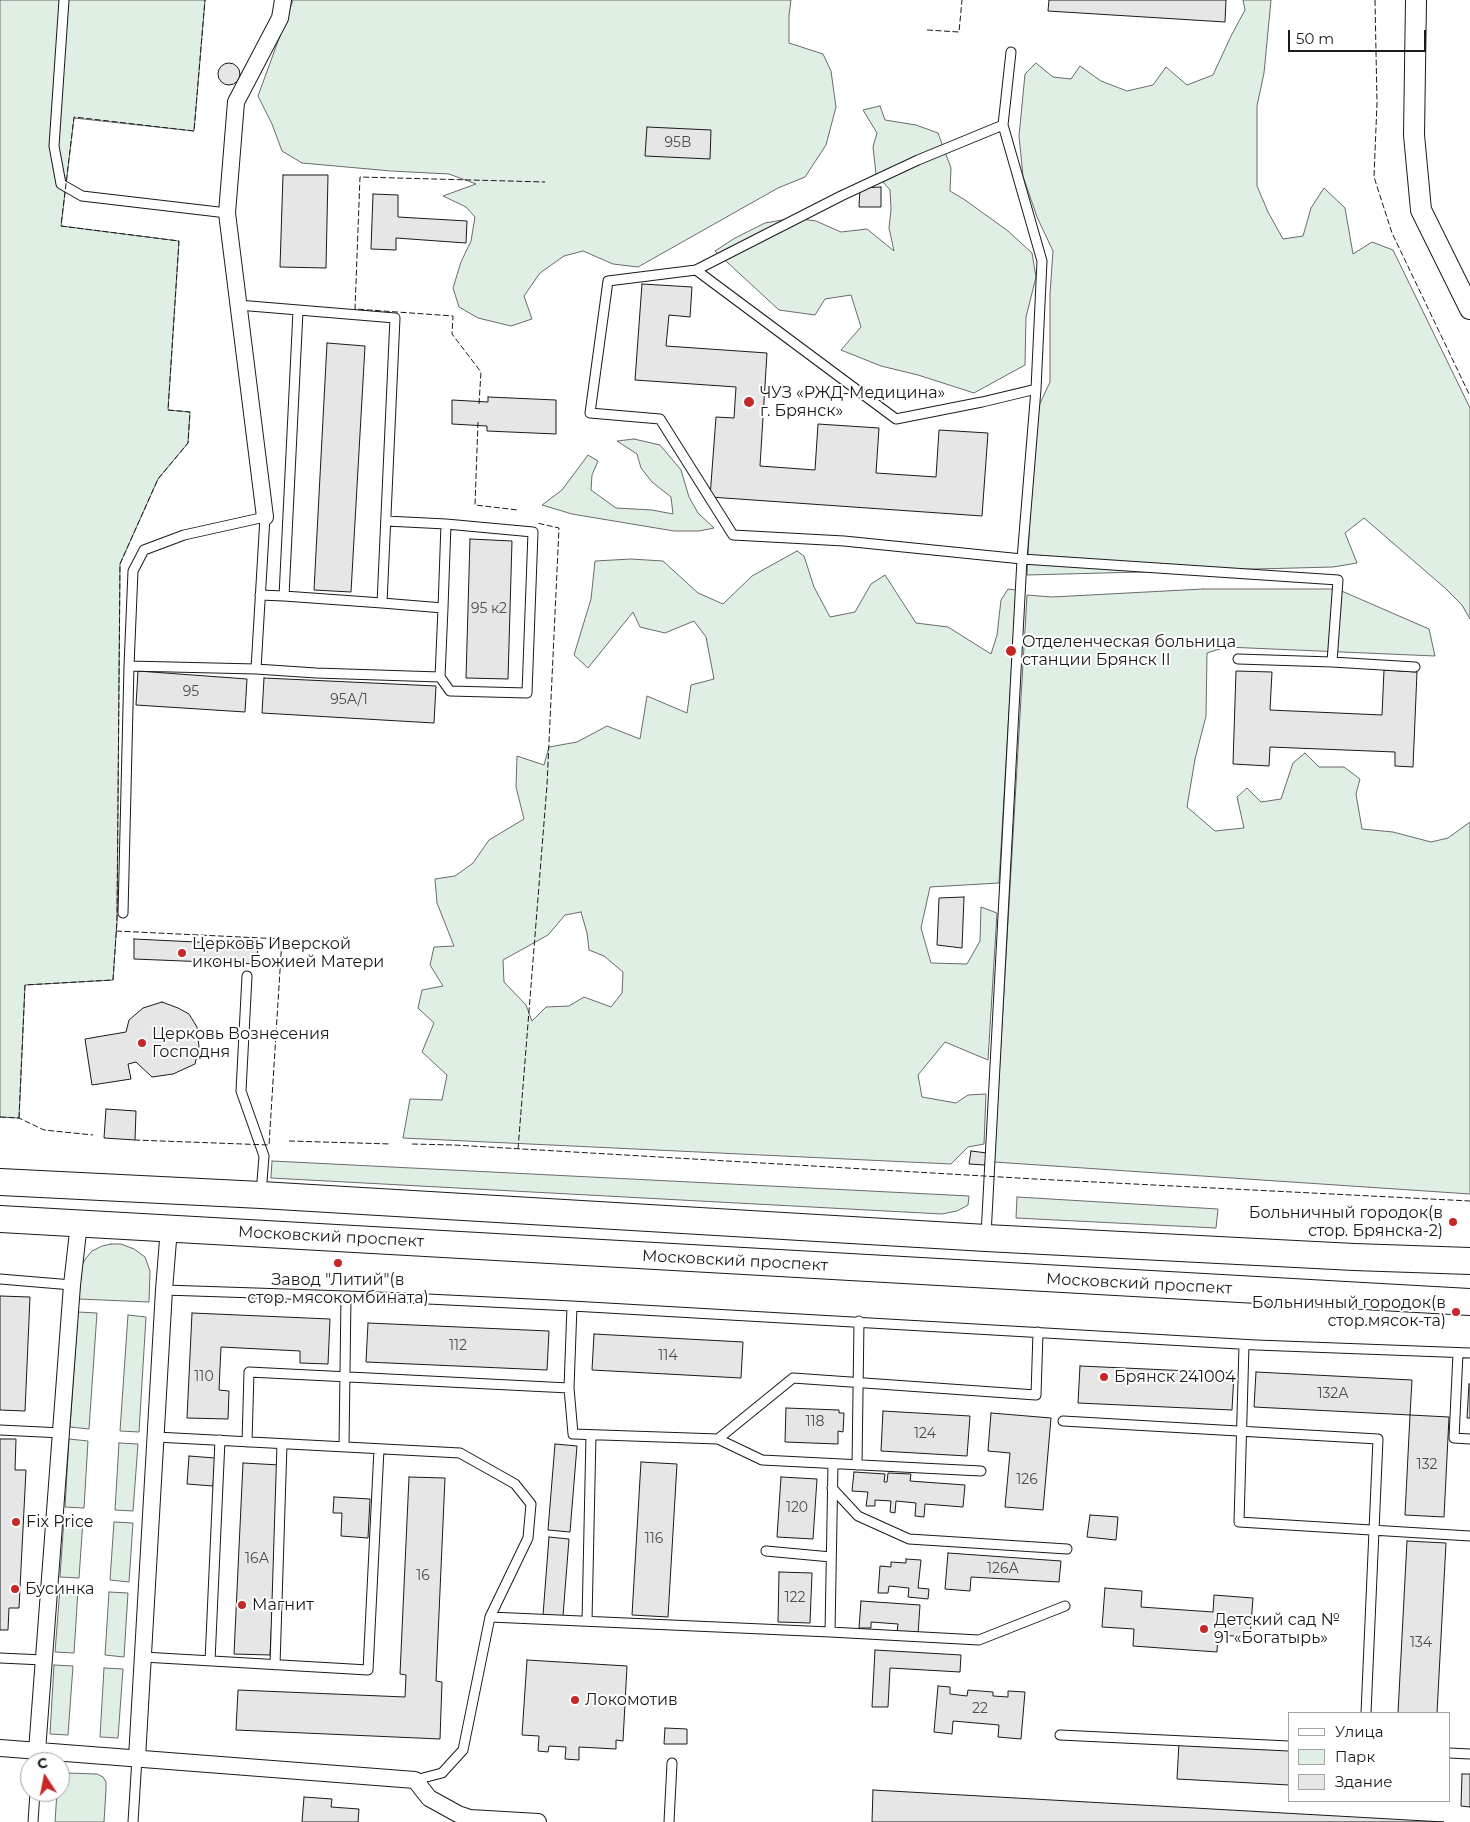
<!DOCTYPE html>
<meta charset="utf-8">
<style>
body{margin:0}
#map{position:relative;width:1470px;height:1822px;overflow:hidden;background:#fff;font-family:Montserrat,sans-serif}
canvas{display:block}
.legend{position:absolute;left:1288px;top:1712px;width:162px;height:90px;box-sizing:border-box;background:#fff;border:1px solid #a3a3a3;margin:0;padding:6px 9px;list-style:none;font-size:15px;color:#1a1a1a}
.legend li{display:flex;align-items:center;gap:10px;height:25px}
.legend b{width:25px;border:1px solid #a3a3a3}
.north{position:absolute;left:20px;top:1752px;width:50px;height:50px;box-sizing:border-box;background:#fff;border:1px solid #a3a3a3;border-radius:50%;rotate:349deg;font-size:14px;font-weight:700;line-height:20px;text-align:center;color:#1a1a1a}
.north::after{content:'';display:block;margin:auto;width:18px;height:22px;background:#c62828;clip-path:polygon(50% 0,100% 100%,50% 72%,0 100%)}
.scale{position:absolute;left:1288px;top:30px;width:138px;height:22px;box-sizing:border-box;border:2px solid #1a1a1a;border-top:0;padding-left:6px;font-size:15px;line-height:18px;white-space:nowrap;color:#1a1a1a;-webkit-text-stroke:4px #fff;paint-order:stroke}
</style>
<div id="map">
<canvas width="1470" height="1822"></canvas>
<ul class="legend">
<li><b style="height:6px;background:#fff"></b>Улица</li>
<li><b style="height:14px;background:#e0efe3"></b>Парк</li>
<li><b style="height:14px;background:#e6e6e6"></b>Здание</li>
</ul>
<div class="north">С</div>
<div class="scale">50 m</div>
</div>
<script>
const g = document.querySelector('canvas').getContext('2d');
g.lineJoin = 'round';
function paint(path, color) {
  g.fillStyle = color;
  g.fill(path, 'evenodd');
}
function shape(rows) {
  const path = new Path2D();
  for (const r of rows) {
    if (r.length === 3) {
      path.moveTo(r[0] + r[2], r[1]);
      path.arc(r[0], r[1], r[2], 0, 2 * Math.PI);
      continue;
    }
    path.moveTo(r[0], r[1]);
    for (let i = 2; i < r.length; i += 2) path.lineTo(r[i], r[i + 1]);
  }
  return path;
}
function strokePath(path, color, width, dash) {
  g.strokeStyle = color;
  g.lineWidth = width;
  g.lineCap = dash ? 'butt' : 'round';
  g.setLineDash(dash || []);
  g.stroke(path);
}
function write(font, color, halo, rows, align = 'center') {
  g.font = font + ' Montserrat,sans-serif';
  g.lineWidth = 4;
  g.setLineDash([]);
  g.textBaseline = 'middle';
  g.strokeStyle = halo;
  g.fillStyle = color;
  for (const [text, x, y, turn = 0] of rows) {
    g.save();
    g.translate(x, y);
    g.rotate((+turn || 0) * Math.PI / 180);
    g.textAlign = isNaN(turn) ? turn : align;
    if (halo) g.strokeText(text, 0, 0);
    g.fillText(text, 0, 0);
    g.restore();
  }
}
const green = shape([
 [0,0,205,0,194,131,74,118,61,226,179,241,168,410,190,412,188,443,158,479,120,564,117,921,113,980,25,985,19,1118,0,1117,0,0],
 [293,0,791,0,789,15,789,43,823,54,831,71,836,107,826,145,805,177,778,188,638,267,613,264,583,251,564,256,540,273,524,296,532,319,511,326,478,318,459,307,453,288,461,262,471,241,475,217,466,207,443,196,476,184,449,174,391,171,302,163,282,151,272,124,258,96,293,0],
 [1243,0,1271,0,1264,73,1257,106,1257,186,1268,212,1283,239,1303,236,1311,208,1324,188,1345,208,1353,254,1372,242,1393,250,1470,408,1470,619,1462,605,1445,588,1364,518,1345,533,1357,563,1333,567,1027,575,1035,414,1050,382,1050,294,1053,251,1037,217,1023,176,1019,136,1025,74,1036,63,1053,77,1071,79,1080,66,1101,81,1127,91,1153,85,1166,67,1187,85,1213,75,1231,36,1245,10,1243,0],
 [880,106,885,120,916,125,938,133,951,168,950,191,965,200,1008,231,1032,253,1036,277,1026,317,1025,365,974,393,918,375,881,366,841,350,861,327,851,295,825,299,815,315,779,310,715,251,735,238,765,223,794,218,816,221,841,232,867,229,894,251,889,228,891,209,890,190,876,174,873,147,877,133,863,110,880,106],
 [634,439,660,445,681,470,689,497,698,513,714,528,699,531,674,531,572,514,542,505,562,490,588,455,598,461,592,475,591,490,616,508,652,510,673,514,671,497,652,482,641,468,637,454,617,441,634,439],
 [797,551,804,556,814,587,830,617,855,612,871,584,885,575,916,623,948,627,991,654,997,635,1001,600,1008,589,1016,590,999,883,930,887,921,928,931,963,967,964,980,941,981,907,997,913,988,1060,945,1042,918,1075,922,1097,956,1103,968,1095,986,1094,984,1144,968,1147,951,1164,403,1138,410,1099,442,1100,447,1075,422,1052,434,1023,418,1008,422,990,443,986,430,965,434,947,454,946,437,903,435,879,455,876,473,863,489,840,524,819,516,787,517,756,544,765,549,747,577,742,607,726,640,739,647,696,687,713,691,685,714,679,706,637,694,621,665,633,640,627,633,612,588,668,574,655,591,599,595,561,631,559,663,561,698,593,723,604,752,576,797,551],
 [581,912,587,933,589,950,604,956,623,972,622,993,611,1007,584,997,569,1006,546,1007,532,1021,526,1005,504,982,503,960,548,935,565,915,581,912],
 [1203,589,1337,589,1429,629,1435,656,1226,647,1207,653,1206,716,1195,759,1187,807,1215,831,1244,828,1237,797,1247,788,1261,802,1281,799,1293,763,1305,753,1319,767,1344,767,1360,779,1356,794,1362,829,1393,832,1431,842,1448,838,1470,822,1470,1194,994,1162,1027,595,1052,597,1203,589],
 [272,1161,969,1196,968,1205,957,1211,942,1214,271,1178,272,1161],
 [1017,1197,1218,1209,1216,1228,1016,1218,1017,1197],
 [111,1244,121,1244,134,1249,145,1257,150,1271,149,1302,79,1299,82,1265,86,1258,92,1251,102,1246,111,1244],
 [78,1312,97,1313,89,1429,70,1427,78,1312],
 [128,1315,146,1317,139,1432,120,1431,128,1315],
 [69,1439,88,1441,84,1508,65,1507,69,1439],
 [119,1443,138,1444,133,1511,115,1510,119,1443],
 [64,1519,83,1520,79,1578,60,1577,64,1519],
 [114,1522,133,1523,129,1582,110,1580,114,1522],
 [60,1588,78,1590,74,1653,55,1652,60,1588],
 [109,1592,128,1593,124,1657,105,1655,109,1592],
 [54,1665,73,1666,68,1735,50,1734,54,1665],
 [104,1668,123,1669,118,1738,100,1737,104,1668],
 [67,1773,97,1774,103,1777,106,1782,106,1789,104,1822,55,1822,57,1792,60,1792,60,1777,67,1773]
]);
paint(green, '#e0efe3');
strokePath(green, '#6a6a6a', 1);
const building = shape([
 [1049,0,1226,0,1225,22,1048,11,1049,0],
 [229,74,11],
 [647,127,711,130,710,159,645,156,647,127],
 [283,175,328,175,326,268,280,267,283,175],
 [881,187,881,207,859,207,860,188,881,187],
 [373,194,398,195,398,217,467,221,466,243,396,238,396,250,371,249,373,194],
 [642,284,692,287,690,317,669,315,666,346,767,353,760,466,815,470,818,424,879,428,876,473,936,477,939,430,988,433,982,516,710,497,716,417,734,418,736,387,635,380,642,284],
 [327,343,365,346,351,592,314,590,327,343],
 [488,397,556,400,556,434,487,431,487,426,452,424,452,400,488,402,488,397],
 [470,539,512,541,508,679,466,678,470,539],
 [1384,670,1417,672,1413,767,1395,766,1395,752,1270,747,1269,766,1233,764,1236,671,1272,672,1270,710,1382,715,1384,670],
 [138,671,247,679,245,712,136,705,138,671],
 [264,678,436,686,434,723,262,713,264,678],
 [964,897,962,948,937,945,939,898,964,897],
 [134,939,258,945,257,964,134,959,134,939],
 [162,1002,178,1008,189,1014,197,1027,199,1047,195,1064,173,1074,152,1077,136,1062,128,1064,131,1079,92,1085,85,1039,126,1032,129,1020,143,1008,162,1002],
 [106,1109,136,1111,135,1140,104,1138,106,1109],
 [971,1151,987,1153,985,1165,969,1164,971,1151],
 [0,1296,30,1297,25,1411,0,1410,0,1296],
 [192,1313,330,1319,328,1364,300,1363,300,1351,221,1347,219,1390,229,1391,228,1419,187,1418,192,1313],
 [368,1323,549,1331,547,1370,366,1362,368,1323],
 [594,1334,743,1342,741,1378,592,1370,594,1334],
 [1080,1366,1234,1373,1232,1410,1078,1403,1080,1366],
 [1256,1372,1412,1380,1410,1415,1254,1407,1256,1372],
 [1469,1384,1470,1384,1470,1418,1467,1418,1469,1384],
 [786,1408,839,1410,839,1413,844,1413,843,1432,838,1431,838,1444,785,1442,786,1408],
 [883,1411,970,1416,967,1456,881,1451,883,1411],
 [991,1413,1051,1418,1043,1510,1005,1507,1010,1453,988,1451,991,1413],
 [1410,1415,1449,1417,1444,1517,1405,1515,1410,1415],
 [0,1439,16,1439,15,1470,26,1470,19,1608,9,1608,8,1630,0,1630,0,1439],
 [555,1444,577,1446,570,1532,548,1530,555,1444],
 [189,1456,215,1458,213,1486,187,1484,189,1456],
 [641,1462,677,1464,668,1617,632,1615,641,1462],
 [243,1463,280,1465,270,1655,234,1654,243,1463],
 [854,1472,885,1474,884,1482,887,1482,888,1473,911,1474,910,1481,965,1485,963,1507,925,1504,924,1517,915,1516,916,1503,896,1501,895,1513,890,1512,891,1501,875,1500,875,1506,866,1506,868,1492,852,1491,854,1472],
 [409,1477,445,1478,436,1681,442,1682,440,1739,236,1730,238,1690,405,1697,406,1675,400,1674,409,1477],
 [781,1477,817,1479,813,1539,777,1537,781,1477],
 [334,1497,370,1499,368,1538,341,1536,342,1513,333,1513,334,1497],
 [1090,1515,1118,1517,1116,1540,1087,1537,1090,1515],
 [549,1537,569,1539,563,1616,543,1615,549,1537],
 [1407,1541,1446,1543,1437,1713,1398,1713,1407,1541],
 [948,1553,1061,1561,1059,1582,971,1577,970,1591,945,1589,948,1553],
 [906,1559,921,1560,918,1588,929,1589,928,1599,908,1597,909,1588,889,1586,888,1593,878,1593,880,1566,891,1567,891,1562,906,1563,906,1559],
 [779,1572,812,1573,810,1623,778,1622,779,1572],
 [1105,1588,1142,1591,1141,1607,1213,1612,1214,1595,1253,1598,1250,1637,1218,1635,1217,1652,1133,1646,1134,1629,1102,1627,1105,1588],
 [861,1601,920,1605,918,1634,897,1633,898,1624,871,1622,871,1628,859,1628,861,1601],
 [875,1650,961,1655,960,1672,890,1668,888,1707,872,1707,875,1650],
 [527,1660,627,1666,623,1741,616,1740,616,1749,579,1747,579,1760,565,1759,566,1747,549,1746,548,1752,538,1751,539,1736,522,1735,527,1660],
 [938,1686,950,1687,950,1694,967,1696,968,1690,993,1692,993,1696,1008,1697,1008,1691,1025,1692,1021,1739,998,1737,999,1725,953,1721,952,1734,934,1732,938,1686],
 [665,1728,687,1729,687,1744,664,1744,665,1728],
 [1179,1743,1289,1749,1289,1785,1177,1779,1179,1743],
 [1462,1774,1470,1774,1470,1807,1461,1806,1462,1774],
 [873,1790,1444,1822,872,1822,873,1790],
 [304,1797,332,1799,331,1807,359,1809,358,1822,302,1822,304,1797]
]);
paint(building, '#e6e6e6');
strokePath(building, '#1a1a1a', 1);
const service = shape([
 [64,0,54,146,61,184,82,196,227,213],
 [696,270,841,196,918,160,1003,125],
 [238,305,395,318,382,603,284,596],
 [1036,389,982,402,896,419,696,270,608,281,590,413,660,419,733,535,844,541,1022,559,1338,580,1332,662],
 [260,595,284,596,298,311],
 [382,603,443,608,446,524],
 [1238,659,1332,662,1415,667],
 [256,669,265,517,184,535,144,550,133,571,129,666,256,669,316,673,440,677,450,691,527,693,533,532,446,524,386,521],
 [440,677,443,608],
 [123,913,129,666],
 [247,976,241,1091,264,1156,261,1194],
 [986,1235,1022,559,1036,389,1042,261,1003,125,1011,52],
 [0,1279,72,1285],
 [164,1290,407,1298,572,1306,1256,1345,1470,1353],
 [572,1306,569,1388,573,1434,718,1439,793,1378,1036,1395,1038,1332],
 [1244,1345,1239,1522,1470,1536],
 [1458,1353,1454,1438,1470,1439],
 [1063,1421,1378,1439,1366,1713],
 [0,1430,62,1433],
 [156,1437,460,1453,515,1484,531,1504,528,1538,490,1617],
 [718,1439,762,1460,981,1471],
 [247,1442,249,1372,569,1388],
 [344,1447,346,1296],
 [857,1465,859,1321],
 [832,1488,858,1516,909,1539,1067,1549],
 [766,1551,831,1557],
 [587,1621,591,1435],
 [830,1632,833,1464],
 [143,1657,368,1670,379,1449],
 [0,1658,43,1660],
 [210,1661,220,1440],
 [275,1665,282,1444],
 [1060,1735,1289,1746],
 [1449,1753,1470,1754],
 [415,1780,442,1773,463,1750,490,1617,830,1632,979,1640,1065,1606],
 [33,1822,35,1792],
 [133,1822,137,1758],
 [669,1822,672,1763]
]);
const minor = shape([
 [265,517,227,213,236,102,280,18,283,0],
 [0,1748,415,1780,429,1798,458,1814,470,1818,538,1822],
 [37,1751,72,1285,79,1223],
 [137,1758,164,1290,169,1228]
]);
const tertiary = shape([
 [1416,0,1414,135,1421,210,1470,309]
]);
const primary = shape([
 [0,1182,261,1195,986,1238,1354,1257,1470,1261],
 [0,1219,1470,1302]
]);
strokePath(service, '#1a1a1a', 11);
strokePath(minor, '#1a1a1a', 18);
strokePath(tertiary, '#1a1a1a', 22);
strokePath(primary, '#1a1a1a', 28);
strokePath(service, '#fff', 9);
strokePath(minor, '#fff', 16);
strokePath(tertiary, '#fff', 20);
strokePath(primary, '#fff', 26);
strokePath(shape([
 [1375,0,1377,103,1374,177,1392,233,1470,396],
 [927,30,959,32,962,0],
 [479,404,481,372,452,334,453,316,355,309,360,177,545,182],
 [478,422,475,505,518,510],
 [116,931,282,939,269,1145,135,1140],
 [0,1117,19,1118,44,1130,93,1135],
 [19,1118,25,985,113,980,117,921,120,564,158,479,188,443,190,412,168,410,179,241,61,226,74,117,194,131,205,0],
 [289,1141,391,1144],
 [412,1144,454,1145,1035,1179,1470,1201],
 [518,1149,547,785,559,528,537,523]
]), '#1a1a1a', 1, [6, 2.5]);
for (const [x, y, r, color] of [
 [749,402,6,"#c62828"],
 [1011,651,6,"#c62828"],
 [182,953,5,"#c62828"],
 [142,1043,5,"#c62828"],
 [1453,1222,5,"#c62828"],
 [338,1263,5,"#c62828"],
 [1456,1312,5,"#c62828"],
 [1104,1377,5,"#c62828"],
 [16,1522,5,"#c62828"],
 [15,1589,5,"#c62828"],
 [242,1605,5,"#c62828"],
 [1204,1629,5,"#c62828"],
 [575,1700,5,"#c62828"]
]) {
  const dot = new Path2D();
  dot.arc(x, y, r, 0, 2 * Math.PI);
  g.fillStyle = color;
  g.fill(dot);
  strokePath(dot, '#fff', 2);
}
write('14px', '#4d4d4d', null, [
 ["95В",678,143],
 ["95 к2",489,609],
 ["95",191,692],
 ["95А/1",349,700],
 ["112",458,1346],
 ["114",668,1356],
 ["110",204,1377],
 ["132А",1333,1394],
 ["118",815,1422],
 ["124",925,1434],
 ["132",1427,1465],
 ["126",1027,1480],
 ["120",797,1508],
 ["116",654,1539],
 ["16А",257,1559],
 ["126А",1003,1569],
 ["16",423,1576],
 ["122",795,1598],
 ["134",1421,1643],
 ["22",980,1709]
]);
write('16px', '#1a1a1a', '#fff', [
 ["ЧУЗ «РЖД-Медицина»",760,393],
 ["г. Брянск»",760,411],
 ["Отделенческая больница",1022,642],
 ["станции Брянск II",1022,660],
 ["Церковь Иверской",192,944],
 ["иконы Божией Матери",192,962],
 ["Церковь Вознесения",152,1034],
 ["Господня",152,1052],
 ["Больничный городок(в",1443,1213,"right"],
 ["стор. Брянска-2)",1443,1231,"right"],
 ["Завод \"Литий\"(в",338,1280,"center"],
 ["стор. мясокомбината)",338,1298,"center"],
 ["Больничный городок(в",1446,1303,"right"],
 ["стор.мясок-та)",1446,1321,"right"],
 ["Брянск 241004",1114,1377],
 ["Fix Price",26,1522],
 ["Бусинка",25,1589],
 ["Магнит",252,1605],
 ["Детский сад №",1214,1620],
 ["91 «Богатырь»",1214,1638],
 ["Локомотив",585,1700]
], 'left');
write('16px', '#1a1a1a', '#fff', [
 ["Московский проспект",331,1237,3],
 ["Московский проспект",735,1261,3],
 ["Московский проспект",1139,1284,3]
]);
</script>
